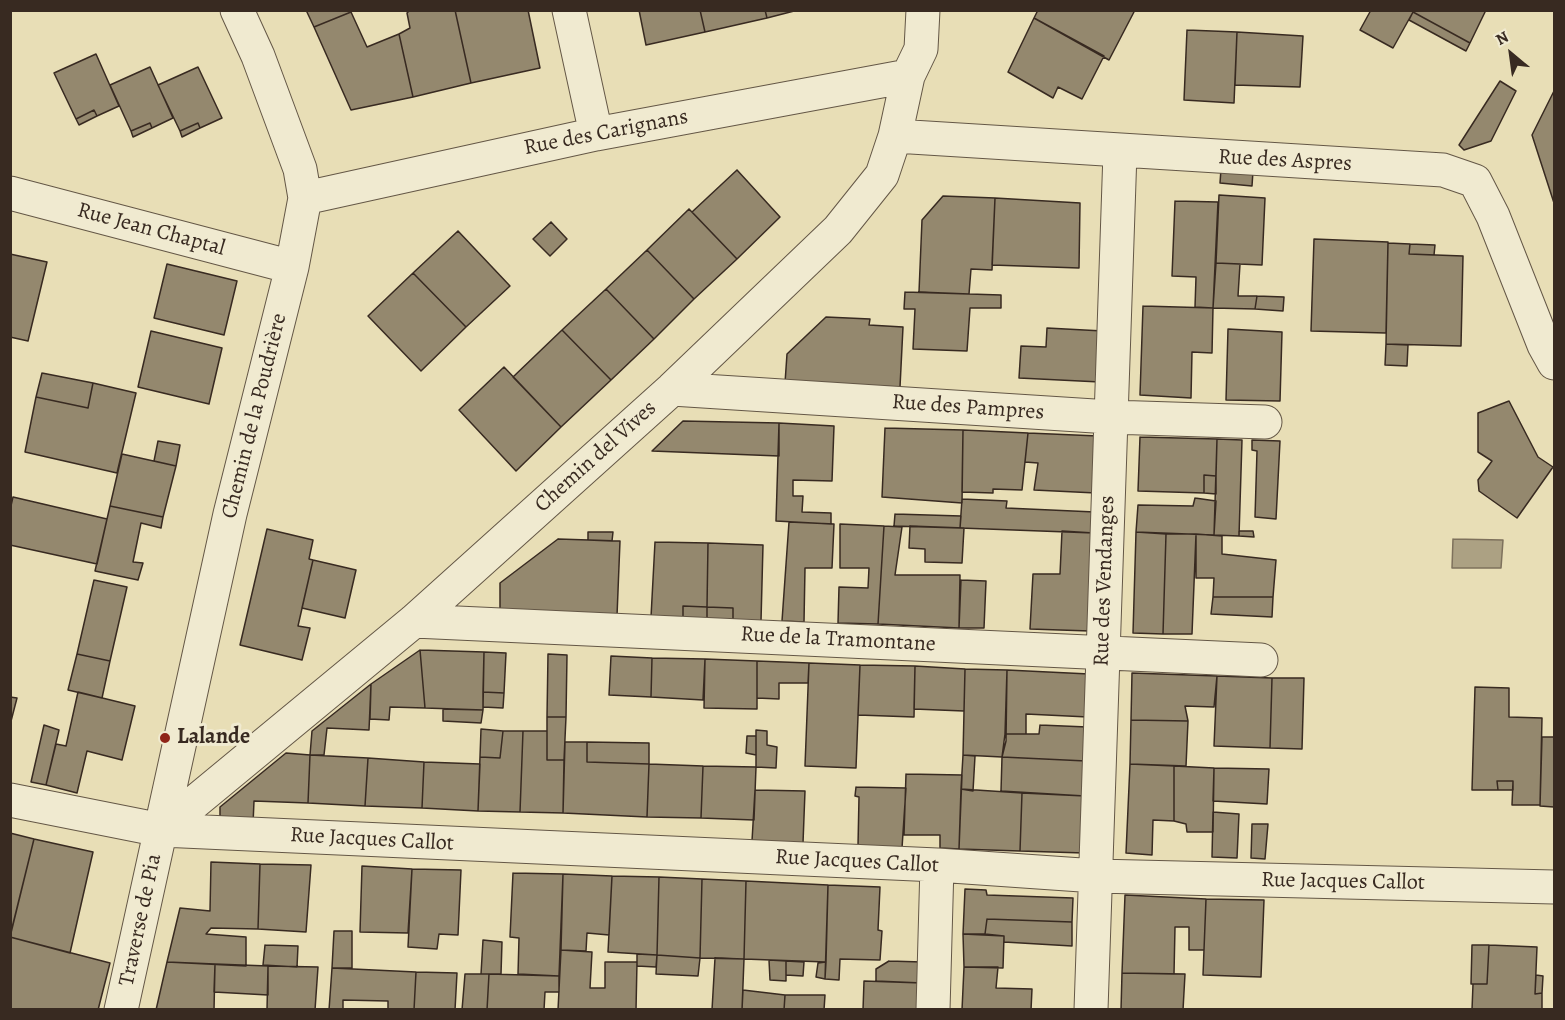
<!DOCTYPE html>
<meta charset="utf-8">
<style>
body{margin:0}
#map{position:relative;width:1565px;height:1020px;overflow:hidden;background:#e8deb6;font-family:Alegreya,serif}
canvas{display:block}
.frame{position:absolute;inset:0;border:12px solid #382a21;pointer-events:none}
.north{position:absolute;left:1481px;top:24px;width:60px;height:60px;-webkit-text-stroke:4px #f0ead0;paint-order:stroke;rotate:331deg;font-size:16px;font-weight:700;line-height:24px;text-align:center;color:#382a21}
.north::after{content:'';display:block;margin:auto;width:21px;height:27px;background:#382a21;clip-path:polygon(50% 0,100% 100%,50% 72%,0 100%)}
</style>
<div id="map">
<canvas width="1565" height="1020"></canvas>
<div class="frame"></div>
<div class="north">N</div>
</div>
<script>
const g = document.querySelector('canvas').getContext('2d');
g.lineJoin = 'round';
function paint(path, color) {
  g.fillStyle = color;
  g.fill(path, 'evenodd');
}
function shape(rows) {
  const path = new Path2D();
  for (const r of rows) {
    path.moveTo(r[0], r[1]);
    for (let i = 2; i < r.length; i += 2) path.lineTo(r[i], r[i + 1]);
  }
  return path;
}
function strokePath(path, color, width, dash) {
  g.strokeStyle = color;
  g.lineWidth = width;
  g.lineCap = dash ? 'butt' : 'round';
  g.setLineDash(dash || []);
  g.stroke(path);
}
function write(font, color, halo, rows, align = 'center') {
  g.font = font + ' Alegreya,serif';
  g.lineWidth = 6;
  g.setLineDash([]);
  g.textBaseline = 'middle';
  g.strokeStyle = halo;
  g.fillStyle = color;
  for (const [text, x, y, turn = 0] of rows) {
    g.save();
    g.translate(x, y);
    g.rotate((+turn || 0) * Math.PI / 180);
    g.textAlign = isNaN(turn) ? turn : align;
    if (halo) g.strokeText(text, 0, 0);
    g.fillText(text, 0, 0);
    g.restore();
  }
}
const water = shape([
 [1453,539,1503,540,1501,568,1452,568,1453,539]
]);
paint(water, '#aca183');
strokePath(water, '#7e715c', 1.5);
const building = shape([
 [306,10,350,10,351,12,314,27,306,10],
 [410,10,455,10,471,83,413,97,399,34,410,28,407,13,410,10],
 [455,10,528,10,540,68,471,83,455,10],
 [639,10,700,10,705,32,646,45,639,10],
 [700,10,765,10,767,18,705,32,700,10],
 [765,10,798,10,767,18,765,10],
 [1038,10,1135,10,1109,60,1034,18,1038,10],
 [1371,10,1486,10,1470,43,1413,12,1393,48,1360,30,1371,10],
 [351,12,367,47,399,34,413,97,351,110,314,27,351,12],
 [1413,12,1470,43,1466,51,1409,20,1413,12],
 [1034,18,1104,56,1082,99,1058,87,1053,98,1008,72,1034,18],
 [1187,30,1237,32,1234,103,1184,100,1187,30],
 [1237,32,1303,36,1300,87,1235,85,1237,32],
 [96,54,119,106,97,116,94,110,76,119,54,73,96,54],
 [150,67,173,118,152,128,150,123,131,131,110,85,150,67],
 [198,67,222,118,200,128,198,123,180,131,158,85,198,67],
 [1500,81,1516,91,1491,141,1464,150,1459,145,1500,81],
 [1554,91,1554,203,1532,135,1554,91],
 [94,110,97,116,79,125,76,119,94,110],
 [150,123,152,128,133,137,131,131,150,123],
 [198,123,200,128,182,137,180,131,198,123],
 [1221,169,1253,171,1252,186,1220,183,1221,169],
 [737,170,780,217,737,259,692,212,737,170],
 [1219,195,1265,198,1262,265,1216,263,1219,195],
 [943,196,995,198,992,270,971,269,969,294,919,292,922,220,943,196],
 [995,198,1080,203,1079,268,992,265,995,198],
 [1175,201,1218,202,1213,308,1195,307,1196,277,1172,276,1175,201],
 [689,209,737,259,694,299,647,250,689,209],
 [551,222,567,239,550,256,533,239,551,222],
 [458,231,510,286,466,327,413,273,458,231],
 [1314,239,1388,242,1386,333,1311,331,1314,239],
 [1388,243,1410,244,1409,254,1463,256,1461,346,1386,344,1388,243],
 [1410,244,1435,245,1434,255,1409,254,1410,244],
 [647,250,694,299,654,339,606,289,647,250],
 [10,254,47,262,28,341,10,337,10,254],
 [1216,263,1240,264,1238,296,1257,296,1255,309,1213,308,1216,263],
 [167,264,237,281,224,335,154,318,167,264],
 [413,273,466,327,421,371,368,316,413,273],
 [606,289,654,339,611,380,562,330,606,289],
 [905,292,1001,295,1001,308,970,308,967,351,913,349,915,309,904,309,905,292],
 [1257,296,1284,297,1283,311,1255,309,1257,296],
 [1143,306,1213,308,1212,353,1192,352,1191,398,1140,395,1143,306],
 [826,317,870,319,869,325,903,327,900,387,785,383,787,354,826,317],
 [1047,328,1103,331,1100,382,1019,378,1021,346,1046,347,1047,328],
 [1228,329,1282,332,1280,401,1226,400,1228,329],
 [562,330,611,380,561,427,513,377,562,330],
 [151,331,222,348,209,404,138,387,151,331],
 [1386,344,1408,345,1407,366,1385,365,1386,344],
 [504,367,561,427,516,471,459,410,504,367],
 [42,373,93,383,88,408,36,397,42,373],
 [93,383,136,393,117,473,25,452,36,397,88,408,93,383],
 [1509,401,1538,457,1553,467,1517,518,1479,491,1478,480,1492,461,1478,452,1478,413,1509,401],
 [683,421,779,423,779,456,652,451,683,421],
 [779,423,834,426,832,481,793,480,793,496,803,496,802,512,831,513,831,524,776,521,779,423],
 [885,428,963,430,962,503,882,497,885,428],
 [963,430,1028,433,1022,490,993,489,993,493,962,492,963,430],
 [1028,433,1098,436,1096,493,1034,490,1038,463,1025,462,1028,433],
 [1140,437,1217,439,1216,476,1204,475,1204,493,1138,491,1140,437],
 [1217,439,1242,440,1239,536,1214,535,1217,439],
 [1252,440,1280,441,1276,519,1255,517,1257,451,1252,450,1252,440],
 [158,441,180,445,176,466,154,461,158,441],
 [122,454,176,466,163,517,110,506,122,454],
 [1204,475,1216,476,1216,494,1204,493,1204,475],
 [13,497,107,519,97,564,10,545,10,510,13,497],
 [1195,498,1216,501,1214,535,1136,532,1138,505,1193,506,1195,498],
 [962,499,1007,501,1006,508,1095,512,1094,533,960,528,962,499],
 [110,506,163,517,161,528,141,523,133,562,143,563,138,580,95,571,110,506],
 [895,514,961,516,960,528,894,526,895,514],
 [789,522,834,524,832,568,805,568,804,622,782,621,789,522],
 [840,524,884,526,878,624,838,623,839,587,868,588,869,568,840,568,840,524],
 [884,526,902,527,895,575,960,575,959,628,878,624,884,526],
 [910,526,964,528,962,563,925,562,925,549,909,548,910,526],
 [267,529,313,540,309,559,313,560,298,626,310,628,302,660,240,645,267,529],
 [1062,531,1094,533,1090,631,1030,629,1033,574,1060,574,1062,531],
 [1239,531,1253,531,1254,537,1239,536,1239,531],
 [588,532,613,532,612,541,588,540,588,532],
 [1136,532,1166,534,1163,634,1133,633,1136,532],
 [1166,534,1196,534,1192,634,1163,634,1166,534],
 [1196,534,1222,536,1222,554,1276,560,1273,597,1213,597,1214,578,1196,578,1196,534],
 [558,539,620,541,617,616,500,613,500,583,558,539],
 [655,542,708,543,707,607,683,606,683,618,651,617,655,542],
 [708,543,763,545,761,621,733,620,733,608,707,607,708,543],
 [313,560,356,570,345,618,302,608,313,560],
 [94,580,127,587,110,661,77,654,94,580],
 [961,580,986,581,984,628,959,628,961,580],
 [1213,597,1273,597,1272,617,1211,614,1213,597],
 [683,606,707,607,707,619,683,618,683,606],
 [707,607,733,608,733,620,707,619,707,607],
 [420,650,425,708,390,707,389,720,370,719,371,684,420,650],
 [420,650,484,652,483,710,425,708,420,650],
 [484,652,506,653,504,693,483,692,484,652],
 [77,654,110,661,102,698,68,690,77,654],
 [548,654,567,655,566,717,547,717,548,654],
 [611,656,652,658,651,697,609,695,611,656],
 [652,658,705,659,703,700,651,697,652,658],
 [705,659,757,661,757,709,704,708,705,659],
 [757,661,809,663,808,683,779,683,779,699,757,698,757,661],
 [809,663,860,665,856,768,805,766,809,663],
 [860,665,915,666,914,717,858,715,860,665],
 [915,666,965,669,964,711,914,709,915,666],
 [965,669,1007,670,1006,741,1002,757,963,755,965,669],
 [1007,670,1089,674,1088,717,1026,714,1026,734,1005,734,1007,670],
 [1132,673,1217,676,1214,707,1185,706,1188,721,1131,720,1132,673],
 [1217,676,1272,678,1270,748,1214,746,1217,676],
 [1272,678,1304,678,1302,749,1270,748,1272,678],
 [371,684,369,730,327,728,324,755,310,755,312,731,371,684],
 [1475,687,1509,688,1509,717,1542,718,1540,805,1512,805,1513,781,1497,781,1498,790,1472,790,1475,687],
 [78,692,135,706,122,760,87,751,77,793,46,785,56,744,66,746,78,692],
 [483,692,504,693,503,708,483,707,483,692],
 [10,697,17,698,10,725,10,697],
 [443,709,483,710,481,723,443,721,443,709],
 [547,717,566,717,564,760,547,760,547,717],
 [1131,720,1188,721,1186,766,1130,764,1131,720],
 [44,725,59,730,46,785,31,782,44,725],
 [1040,725,1087,727,1086,761,1002,757,1005,734,1039,734,1040,725],
 [481,729,503,731,500,758,480,757,481,729],
 [756,730,767,731,767,745,777,747,776,768,756,767,756,730],
 [503,731,523,731,520,812,478,811,480,757,500,758,503,731],
 [523,731,547,731,547,760,564,760,563,813,520,812,523,731],
 [747,736,756,736,756,755,746,753,747,736],
 [1542,737,1554,737,1554,807,1540,806,1542,737],
 [565,742,587,742,587,762,649,764,647,817,563,813,565,742],
 [587,742,649,743,649,764,587,762,587,742],
 [286,753,310,755,308,803,254,801,253,824,220,822,220,807,286,753],
 [310,755,368,758,365,806,308,803,310,755],
 [963,755,975,756,973,791,961,789,963,755],
 [1002,757,1086,761,1085,796,1001,791,1002,757],
 [368,758,424,762,422,808,365,806,368,758],
 [424,762,480,764,478,811,422,808,424,762],
 [649,764,703,766,701,818,647,817,649,764],
 [1130,764,1174,766,1174,821,1153,820,1152,855,1126,853,1130,764],
 [703,766,756,767,754,820,701,818,703,766],
 [1174,766,1214,768,1213,832,1187,832,1186,824,1174,821,1174,766],
 [1214,768,1269,769,1267,804,1213,801,1214,768],
 [906,774,962,775,959,849,940,848,940,835,904,835,906,774],
 [1497,781,1513,781,1513,790,1498,790,1497,781],
 [856,787,906,788,902,848,858,846,859,797,855,796,856,787],
 [961,789,1022,793,1020,851,959,849,961,789],
 [755,790,805,791,803,843,752,841,755,790],
 [1022,793,1085,796,1084,853,1020,851,1022,793],
 [1213,812,1239,814,1237,858,1212,857,1213,812],
 [1252,824,1268,824,1265,859,1251,858,1252,824],
 [10,833,34,839,10,936,10,833],
 [34,839,93,852,70,953,10,937,34,839],
 [211,862,260,864,258,929,211,928,206,934,246,937,246,966,167,962,180,908,210,911,211,862],
 [260,864,311,865,306,932,258,929,260,864],
 [362,866,412,869,408,933,360,932,362,866],
 [412,869,461,870,458,935,439,934,437,949,408,947,412,869],
 [513,873,563,874,559,976,518,974,519,938,510,937,513,873],
 [563,874,612,876,609,935,587,933,586,951,561,950,563,874],
 [612,876,659,877,657,955,608,952,612,876],
 [659,877,702,879,700,958,657,955,659,877],
 [702,879,746,881,744,959,700,958,702,879],
 [746,881,828,885,826,962,744,959,746,881],
 [828,885,880,887,878,930,882,931,880,960,840,959,839,980,825,979,828,885],
 [965,889,986,890,987,895,1073,898,1072,922,987,919,985,934,963,934,965,889],
 [1125,895,1206,899,1204,950,1189,950,1189,927,1175,927,1174,974,1122,973,1125,895],
 [1206,899,1264,900,1261,977,1203,975,1206,899],
 [987,919,1072,922,1072,946,1004,942,1004,936,985,934,987,919],
 [334,931,352,931,352,968,332,968,334,931],
 [963,934,1004,936,1003,968,964,967,963,934],
 [10,937,110,963,98,1010,10,1010,10,937],
 [483,940,502,942,501,974,481,974,483,940],
 [265,945,298,946,297,967,263,965,265,945],
 [1472,945,1489,945,1487,984,1471,984,1472,945],
 [1489,945,1537,947,1535,994,1542,993,1542,1010,1472,1010,1473,984,1487,984,1489,945],
 [561,950,592,952,590,988,605,988,605,962,637,962,636,1010,558,1010,561,950],
 [637,954,657,955,656,967,637,966,637,954],
 [657,955,700,958,698,976,656,974,657,955],
 [715,958,744,959,742,1010,712,1010,715,958],
 [769,960,786,961,786,981,770,980,769,960],
 [786,961,804,962,803,976,786,975,786,961],
 [889,961,922,962,922,983,876,981,876,969,889,961],
 [167,962,215,964,214,1010,156,1010,167,962],
 [826,962,825,979,816,977,818,963,826,962],
 [215,964,268,966,268,995,214,992,215,964],
 [268,966,318,967,315,1010,267,1010,268,966],
 [964,967,998,967,996,988,1032,989,1031,1010,962,1010,964,967],
 [332,968,416,972,414,1010,388,1010,388,1001,343,1000,343,1010,329,1010,332,968],
 [416,972,457,973,455,1010,414,1010,416,972],
 [1122,973,1185,974,1183,1010,1121,1010,1122,973],
 [465,974,489,974,487,1010,462,1010,465,974],
 [489,974,559,976,559,992,545,992,544,1010,487,1010,489,974],
 [1536,975,1543,976,1542,993,1535,994,1536,975],
 [864,981,922,983,920,1010,863,1010,864,981],
 [743,990,785,995,784,1010,742,1010,743,990],
 [785,995,825,995,824,1010,784,1010,785,995]
]);
paint(building, '#94886e');
strokePath(building, '#382a21', 1.5);
const minor = shape([
 [569,10,596,134],
 [895,136,1443,170,1475,181,1493,216,1544,345,1554,363],
 [10,193,292,267],
 [305,198,596,134,908,76],
 [672,389,1110,417,1265,422],
 [414,621,1261,660],
 [10,800,161,830,937,865,1096,876,1554,887],
 [161,830,414,621,672,389,838,230,882,175,895,136,908,76,921,49,923,10],
 [121,1010,230,514,292,267,305,198,300,169,258,56,237,10],
 [933,1010,937,865],
 [1091,1010,1120,152]
]);
strokePath(minor, '#645746', 35);
strokePath(minor, '#f0ead0', 33);
for (const [x, y, r, color] of [
 [165,738,6,"#8f2418"]
]) {
  const dot = new Path2D();
  dot.arc(x, y, r, 0, 2 * Math.PI);
  g.fillStyle = color;
  g.fill(dot);
  strokePath(dot, '#f0ead0', 2);
}
write('22px', '#382a21', '#f0ead0', [
 ["Rue des Carignans",606,133,-11],
 ["Rue des Aspres",1285,161,3],
 ["Rue Jean Chaptal",151,230,15],
 ["Rue des Pampres",968,408,4],
 ["Chemin de la Poudrière",255,416,-76],
 ["Chemin del Vives",596,457,-42],
 ["Rue des Vendanges",1105,581,-88],
 ["Rue de la Tramontane",838,640,3],
 ["Rue Jacques Callot",372,840,3],
 ["Rue Jacques Callot",857,862,3],
 ["Rue Jacques Callot",1343,882,1],
 ["Traverse de Pia",141,920,-78]
]);
write('bold 22px', '#382a21', '#f0ead0', [
 ["Lalande",177,738]
], 'left');
</script>
